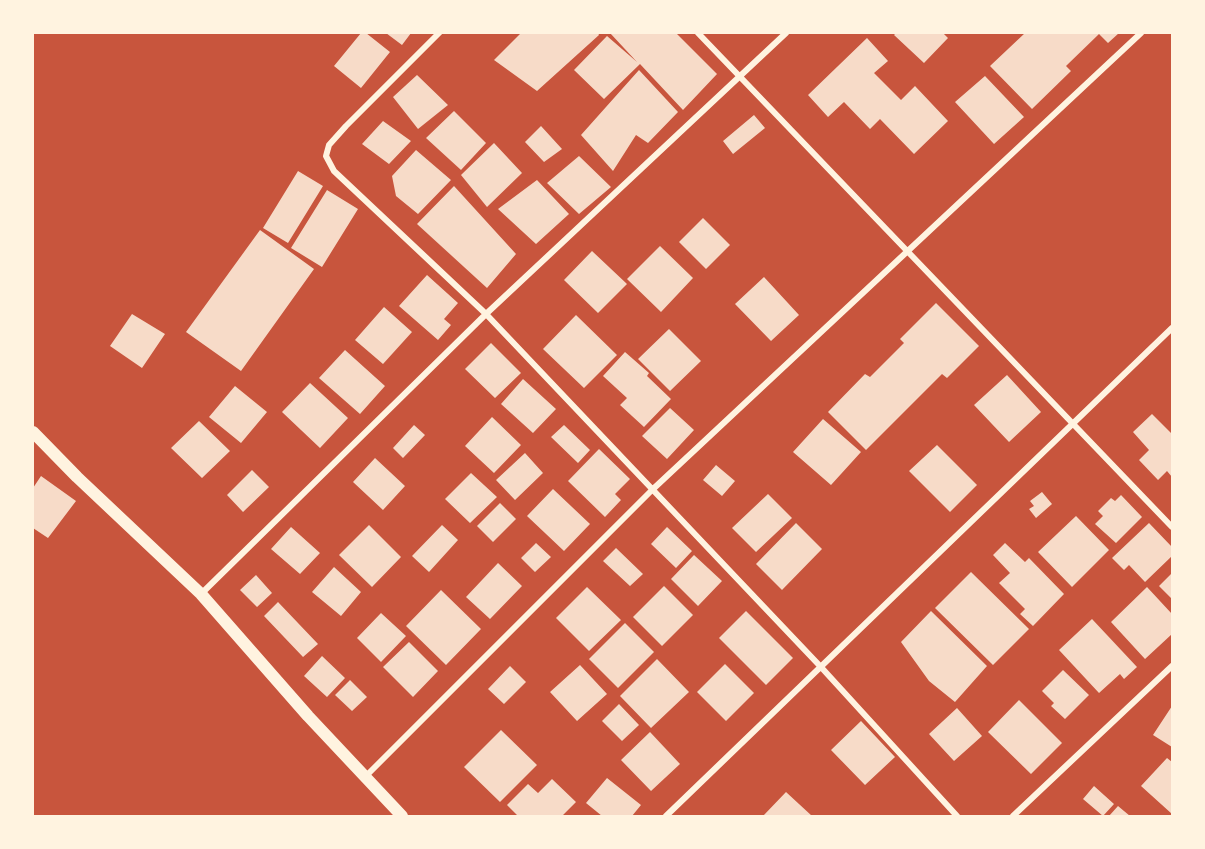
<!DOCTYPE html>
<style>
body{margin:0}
#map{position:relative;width:1205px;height:849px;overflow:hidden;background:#c8553d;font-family:"Varela Round",sans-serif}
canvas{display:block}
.frame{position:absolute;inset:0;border:34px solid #fff3e0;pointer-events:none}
</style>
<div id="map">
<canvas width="1205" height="849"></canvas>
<div class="frame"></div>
</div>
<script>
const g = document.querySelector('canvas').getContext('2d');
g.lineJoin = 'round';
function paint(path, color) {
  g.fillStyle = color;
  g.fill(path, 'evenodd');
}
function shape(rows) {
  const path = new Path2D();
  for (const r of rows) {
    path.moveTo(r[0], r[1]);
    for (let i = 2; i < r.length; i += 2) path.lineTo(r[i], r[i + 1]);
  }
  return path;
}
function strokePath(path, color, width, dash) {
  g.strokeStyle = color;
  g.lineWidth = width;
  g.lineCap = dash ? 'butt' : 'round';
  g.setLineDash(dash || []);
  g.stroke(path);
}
paint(shape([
 [361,33,366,33,390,52,361,88,334,66],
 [386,33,411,33,402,45],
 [521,33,598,33,599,35,537,91,494,60],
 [610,33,676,33,717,74,683,110,640,64,604,99,574,70,607,36,637,62],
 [896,33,943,33,948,38,924,63,894,35],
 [1025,33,1119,33,1108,43,1099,34,1066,66,1071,71,1032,109,990,66],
 [867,38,888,61,874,73,901,100,915,86,948,121,914,154,880,119,870,129,844,102,828,117,808,95],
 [639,70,678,112,648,143,636,135,613,171,581,135],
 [417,75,448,105,418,129,393,97],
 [985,76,1024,117,994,144,955,102],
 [454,111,486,143,461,170,426,138],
 [754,115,765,128,733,154,723,141],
 [383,121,411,141,389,164,362,144],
 [541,126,562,149,544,162,525,142],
 [494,143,522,173,487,207,461,175],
 [416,150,451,180,418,214,396,196,392,176],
 [579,156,611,187,579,214,547,183],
 [298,171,323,186,288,243,263,228],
 [537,180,569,214,536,244,498,209],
 [454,186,516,254,487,288,417,224],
 [327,190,358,209,322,267,291,248],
 [703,218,730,245,706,269,679,242],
 [260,230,314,269,241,371,186,332],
 [660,246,693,278,661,312,627,279],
 [592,251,627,284,598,313,564,280],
 [427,275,458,303,444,319,451,325,438,340,399,306],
 [764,277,799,315,771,341,735,304],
 [936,303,979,346,947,378,942,374,866,450,828,412,865,374,870,377,904,343,900,339],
 [384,307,412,332,383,364,355,340],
 [132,314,165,334,142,368,110,346],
 [576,315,617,355,584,388,543,349],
 [669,329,701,361,670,391,638,359],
 [491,343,521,373,495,398,465,369],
 [345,350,385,386,360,414,319,378],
 [625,352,649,373,647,376,671,399,644,427,620,405,627,398,603,376],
 [1007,375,1041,412,1009,442,974,405],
 [523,379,556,409,533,433,501,404],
 [310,383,348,418,320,448,282,412],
 [235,386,267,412,241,443,209,417],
 [670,408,694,430,667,459,642,436],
 [1152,414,1172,434,1172,477,1167,471,1158,480,1139,460,1149,450,1133,432],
 [492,417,521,445,494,473,465,446],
 [823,419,861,452,831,485,793,452],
 [199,421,230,451,202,478,171,448],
 [414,425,425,435,403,458,393,448],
 [564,425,590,450,578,463,551,437],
 [937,445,977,485,950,512,909,471],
 [599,449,630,479,615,494,621,500,605,517,568,481],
 [525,453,543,473,515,500,496,480],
 [375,458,405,486,383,510,353,482],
 [716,465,735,481,722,496,703,480],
 [252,470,269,487,243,512,227,495],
 [471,473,497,497,470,523,445,499],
 [41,476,76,501,48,538,33,528,33,488],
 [553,489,590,524,564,551,527,516],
 [1042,492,1052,504,1036,518,1029,509,1034,506,1030,501],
 [768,494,792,518,756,552,732,528],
 [1121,495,1142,517,1116,543,1095,524,1103,516,1098,511,1111,498,1115,501],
 [500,503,516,519,493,542,477,526],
 [1076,516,1109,550,1072,587,1038,552],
 [796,523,822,549,782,590,756,564],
 [1149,523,1172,547,1172,556,1145,582,1129,565,1124,570,1112,558],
 [369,525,401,557,372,587,339,555],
 [442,525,458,540,429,572,412,556],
 [291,527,320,553,300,574,271,549],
 [667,527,692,551,676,568,651,544],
 [536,543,551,557,535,572,521,558],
 [1005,543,1025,562,1029,558,1064,594,1033,626,1020,614,1025,609,999,583,1010,573,993,555],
 [616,548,643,574,630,586,603,561],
 [694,555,722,581,698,606,671,579],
 [498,563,522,586,490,619,466,597],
 [334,567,361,592,341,616,312,592],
 [971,572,1029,629,993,665,935,608],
 [1172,573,1172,599,1159,586],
 [256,575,272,593,257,607,240,590],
 [664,586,693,615,662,646,633,617],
 [587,587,621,620,589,651,556,618],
 [1147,587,1172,614,1172,634,1145,659,1111,622],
 [441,590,481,629,446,665,406,626],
 [278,602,318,644,303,657,264,616],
 [746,611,793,658,766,685,719,638],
 [931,611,987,666,955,702,929,681,901,642],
 [381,613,406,636,381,662,357,638],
 [1092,619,1137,667,1124,679,1120,674,1099,693,1059,650],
 [625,623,654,652,618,688,589,659],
 [409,642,438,671,413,697,383,667],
 [322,656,345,678,327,697,304,676],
 [657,659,689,692,651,728,620,696],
 [725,664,754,693,726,721,697,692],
 [580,665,607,694,577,721,550,692],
 [510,666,526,682,504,704,488,689],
 [1063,670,1089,695,1065,719,1051,706,1054,703,1042,691],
 [350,680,367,697,352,711,335,695],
 [1019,700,1062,743,1031,774,988,732],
 [619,704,639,725,622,741,602,721],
 [1172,706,1172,747,1153,735],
 [957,708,982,736,954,761,929,734],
 [861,721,895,757,865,785,831,750],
 [501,730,537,765,500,802,464,767],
 [650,732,680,764,651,791,621,760],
 [1167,758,1172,762,1172,814,1141,786],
 [607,778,641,805,632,816,602,816,586,803],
 [552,779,576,802,562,816,518,816,507,805,528,784,538,793],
 [1094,786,1114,804,1103,816,1083,799],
 [786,792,812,816,763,816],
 [1118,806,1130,816,1109,816]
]), '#f7dbc8');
strokePath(shape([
 [439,33,346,126,329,145,326,156,334,171,486,314,820,666,957,816],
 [698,33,1172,527],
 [201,594,486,314,786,33],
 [365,777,652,490,1141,33],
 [666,816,1172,328],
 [1013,816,1172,666]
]), '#fff3e0', 6);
strokePath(shape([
 [33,432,77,477,201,594,308,716,402,816]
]), '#fff3e0', 12);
</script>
